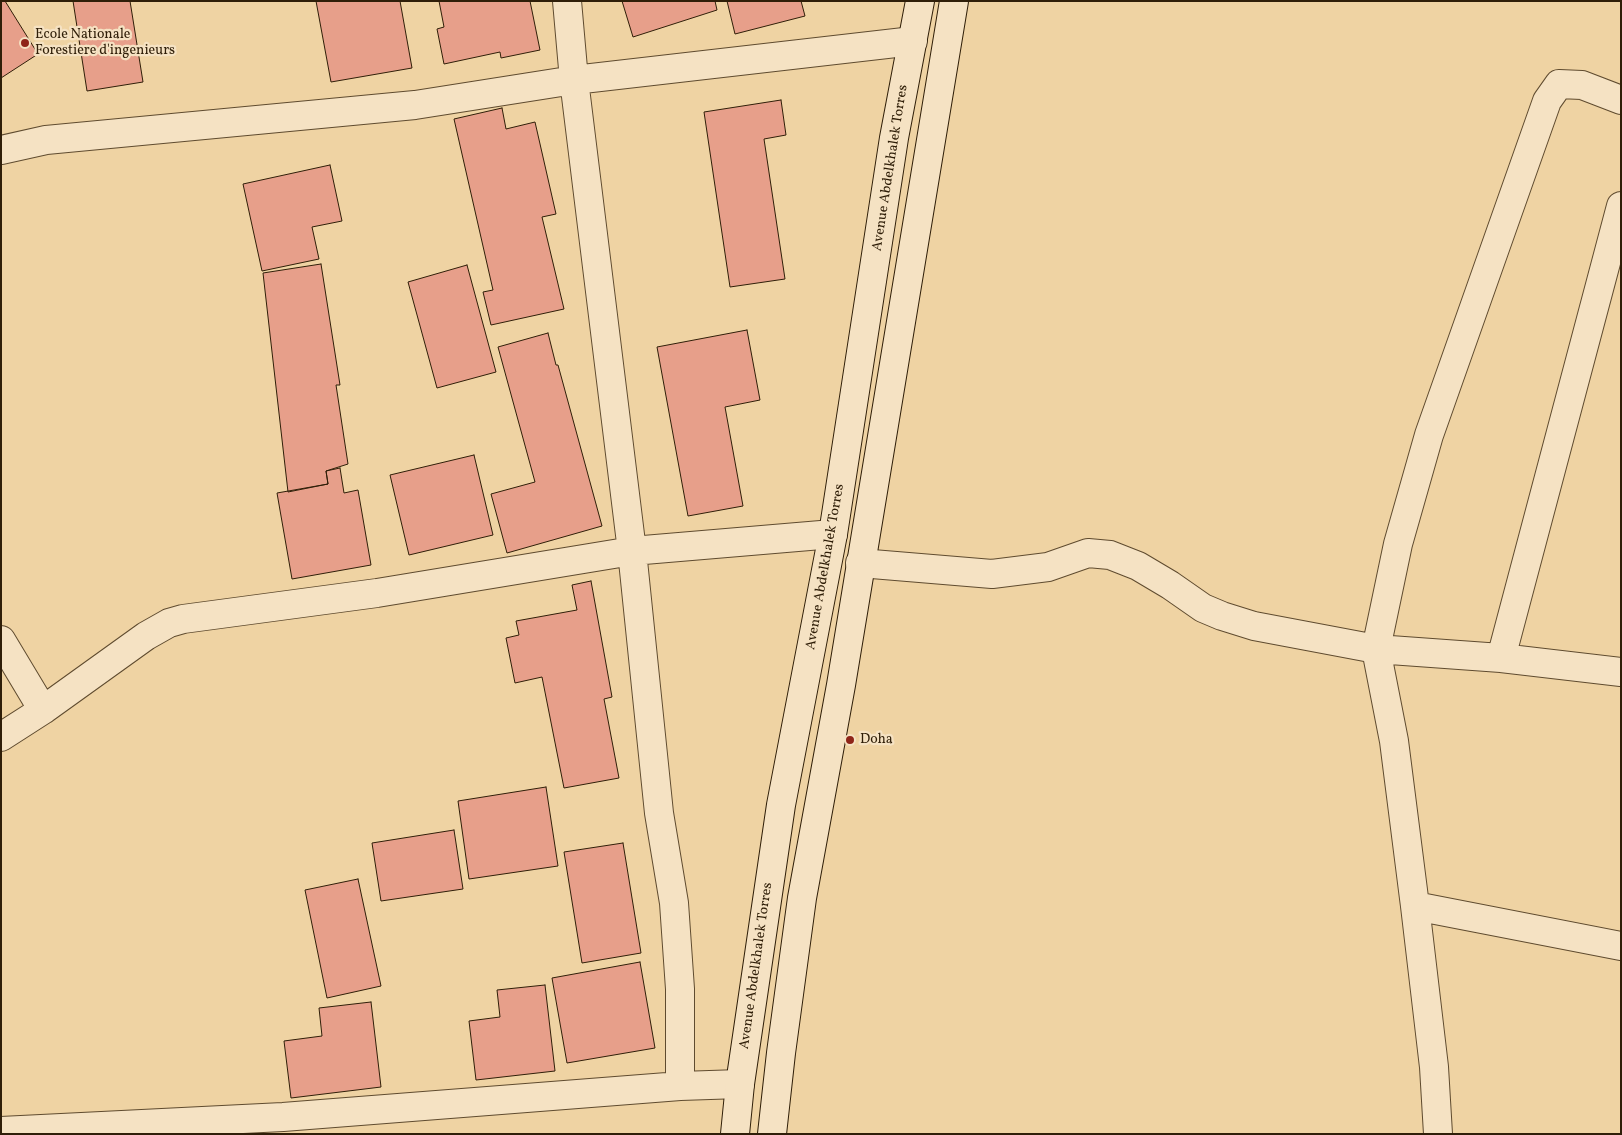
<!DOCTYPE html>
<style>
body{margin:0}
#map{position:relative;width:1622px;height:1135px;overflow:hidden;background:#efd3a3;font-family:Vollkorn,serif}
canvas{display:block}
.frame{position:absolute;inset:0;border:2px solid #2f1e08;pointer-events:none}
</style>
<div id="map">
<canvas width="1622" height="1135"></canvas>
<div class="frame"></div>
</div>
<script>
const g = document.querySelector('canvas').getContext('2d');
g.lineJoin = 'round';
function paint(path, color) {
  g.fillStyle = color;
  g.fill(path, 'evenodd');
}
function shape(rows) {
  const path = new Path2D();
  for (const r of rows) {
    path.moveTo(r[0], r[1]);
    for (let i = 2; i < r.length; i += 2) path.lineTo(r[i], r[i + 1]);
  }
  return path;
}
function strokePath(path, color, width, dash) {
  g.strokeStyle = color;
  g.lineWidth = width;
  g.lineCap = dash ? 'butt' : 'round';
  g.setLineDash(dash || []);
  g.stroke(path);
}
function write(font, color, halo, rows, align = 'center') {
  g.font = font + ' Vollkorn,serif';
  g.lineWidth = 4.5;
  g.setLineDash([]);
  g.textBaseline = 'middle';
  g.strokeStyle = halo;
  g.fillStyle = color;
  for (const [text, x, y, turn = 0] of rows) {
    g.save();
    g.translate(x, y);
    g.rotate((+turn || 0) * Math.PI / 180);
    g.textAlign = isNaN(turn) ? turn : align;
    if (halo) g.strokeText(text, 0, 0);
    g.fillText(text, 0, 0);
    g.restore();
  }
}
const building = shape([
 [1,1,5,1,38,54,1,78,1,1],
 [73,1,130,1,143,82,87,91,73,1],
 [316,1,400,1,412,68,331,82,316,1],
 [439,1,530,1,540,50,501,58,500,52,444,64,437,29,444,27,439,1],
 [622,1,715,1,717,10,633,37,622,1],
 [727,1,801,1,805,16,735,34,727,1],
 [781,100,786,135,764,139,785,279,730,287,704,112,781,100],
 [502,108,506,129,535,122,556,214,542,217,564,309,491,325,483,292,493,290,454,119,502,108],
 [330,165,342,221,312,227,319,259,262,271,243,184,330,165],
 [321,264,340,385,336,385,348,464,326,471,328,484,288,492,263,273,321,264],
 [467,265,496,372,437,388,408,282,467,265],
 [747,330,760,400,725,407,743,506,688,516,657,347,747,330],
 [548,333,556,365,558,365,602,526,507,553,491,494,535,482,498,347,548,333],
 [474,455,493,535,409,555,390,475,474,455],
 [340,468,344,493,358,490,371,565,292,579,277,493,328,484,326,471,340,468],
 [591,581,612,697,604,699,619,778,564,788,542,677,515,683,506,638,519,635,516,621,577,610,572,585,591,581],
 [546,787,558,866,469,879,458,801,546,787],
 [454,830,463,889,381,901,372,843,454,830],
 [623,843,641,953,582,963,564,852,623,843],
 [358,879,381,986,327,998,305,890,358,879],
 [640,962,655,1048,567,1063,552,978,640,962],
 [545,985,555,1071,476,1080,469,1021,500,1017,497,990,545,985],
 [371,1002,381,1087,291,1098,284,1041,322,1036,319,1008,371,1002]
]);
paint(building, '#e79f8a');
strokePath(building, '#2f1e08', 1);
const street = shape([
 [567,1,574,80,632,551,659,813,674,903,680,989,680,1086],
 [1,150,46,140,415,105,574,80,913,41],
 [860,563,992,574,1048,567,1088,553,1110,555,1138,566,1170,585,1203,608,1222,616,1254,626,1376,649,1501,658,1621,672],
 [1,640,43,710],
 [1501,658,1621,206],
 [1,737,43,710,146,636,169,623,183,619,377,593,632,551,833,534],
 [1415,906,1621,946],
 [1,1131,283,1117,680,1086,740,1084],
 [1438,1134,1434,1067,1415,906,1394,741,1376,649,1398,544,1429,435,1547,101,1559,84,1582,85,1621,100]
]);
const secondary = shape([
 [735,1134,740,1084,781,805,833,534,894,138,920,1],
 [772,1134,781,1053,802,898,841,685,954,1]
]);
strokePath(street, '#5f4b2f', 30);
strokePath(secondary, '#2f1e08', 30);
strokePath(street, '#f5e2c3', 28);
strokePath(secondary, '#f5e2c3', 28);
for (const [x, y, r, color] of [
 [25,43,5,"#8f2418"],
 [850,740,5,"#8f2418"]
]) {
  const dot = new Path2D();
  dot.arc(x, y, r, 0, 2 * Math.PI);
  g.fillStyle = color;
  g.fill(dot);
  strokePath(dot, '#f5e2c3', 2);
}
write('14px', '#2f1e08', '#f5e2c3', [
 ["Ecole Nationale",35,35],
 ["Forestiere d'ingenieurs",35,51],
 ["Doha",860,740]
], 'left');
write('14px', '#2f1e08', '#f5e2c3', [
 ["Avenue Abdelkhalek Torres",891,168,-81],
 ["Avenue Abdelkhalek Torres",826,567,-80],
 ["Avenue Abdelkhalek Torres",757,966,-82]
]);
</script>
